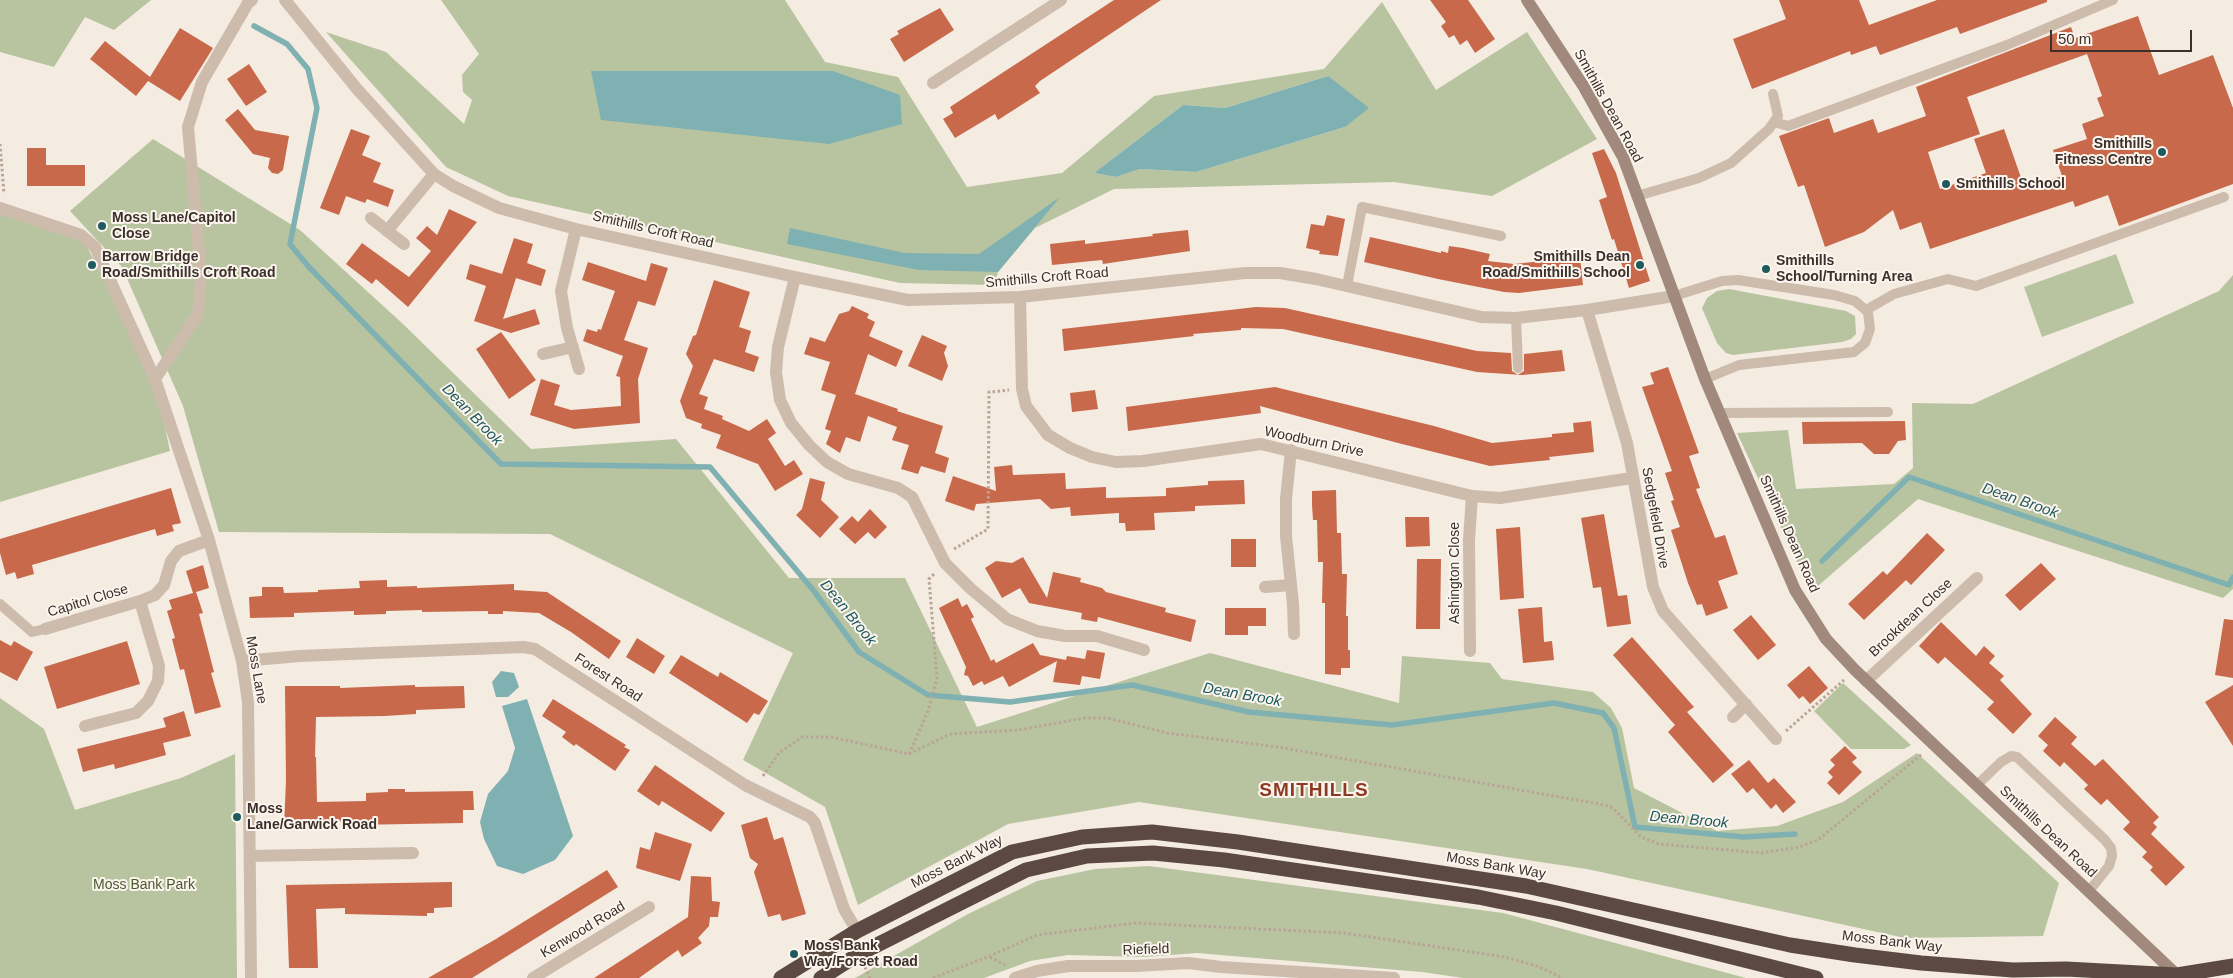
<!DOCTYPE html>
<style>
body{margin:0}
#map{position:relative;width:2233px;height:978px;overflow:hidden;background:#f4ebe1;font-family:Arial,sans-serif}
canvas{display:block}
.scale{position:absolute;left:2050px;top:30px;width:142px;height:22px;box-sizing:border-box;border:2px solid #3b302b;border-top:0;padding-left:6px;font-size:15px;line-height:18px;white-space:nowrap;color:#3b302b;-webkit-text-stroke:4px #fbf5ee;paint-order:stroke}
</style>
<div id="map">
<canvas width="2233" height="978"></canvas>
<div class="scale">50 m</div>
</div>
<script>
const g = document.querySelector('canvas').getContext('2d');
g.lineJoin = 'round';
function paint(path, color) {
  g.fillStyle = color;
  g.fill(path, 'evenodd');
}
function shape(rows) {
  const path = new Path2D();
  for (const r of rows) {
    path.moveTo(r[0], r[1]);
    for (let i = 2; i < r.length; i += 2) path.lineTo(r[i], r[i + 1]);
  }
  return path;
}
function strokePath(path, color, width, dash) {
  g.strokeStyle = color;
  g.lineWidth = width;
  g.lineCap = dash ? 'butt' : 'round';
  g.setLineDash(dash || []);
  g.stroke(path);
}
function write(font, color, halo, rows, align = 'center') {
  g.font = font + ' Arial,sans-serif';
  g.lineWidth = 4;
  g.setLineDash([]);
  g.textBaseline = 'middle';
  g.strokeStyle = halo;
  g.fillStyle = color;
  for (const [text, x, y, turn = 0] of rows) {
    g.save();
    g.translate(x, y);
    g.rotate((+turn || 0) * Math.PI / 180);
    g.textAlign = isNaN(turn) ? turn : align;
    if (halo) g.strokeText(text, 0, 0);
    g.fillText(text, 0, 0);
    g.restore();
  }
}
paint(shape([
 [0,0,151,0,114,30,85,17,54,67,0,52],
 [441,0,785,0,825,62,898,77,967,187,1062,173,1154,96,1324,69,1382,2,1436,90,1527,32,1597,139,1492,196,1394,182,1114,189,1035,228,998,272,994,285,900,283,508,196,446,167,326,32,386,52,464,124,472,100,463,92,462,75,479,54],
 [1328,76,1345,127,1196,172,1140,169,1116,177,1094,173,1183,105,1225,108],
 [153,139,300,230,403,324,531,449,676,439,789,578,905,578,977,727,1210,653,1399,703,1402,656,1490,663,1502,679,1593,692,1611,708,1622,728,1634,788,1717,831,1777,826,1843,802,1917,753,2059,883,2043,936,1905,938,1587,869,1139,802,1008,824,858,905,825,807,743,760,793,653,550,534,219,532,183,406,122,267,70,211],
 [0,208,81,235,155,379,170,451,0,502],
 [2116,254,2134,303,2042,337,2024,287],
 [2233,275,2233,589,2223,598,1918,499,1811,592,1737,433,1788,430,1796,489,1894,484,1913,468,1912,403,1973,404,2219,291],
 [1729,289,1846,311,1855,316,1856,334,1851,339,1842,342,1733,355,1726,353,1717,343,1702,308,1707,298,1717,291],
 [1843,683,1911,745,1904,749,1851,749,1814,711],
 [0,698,44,729,75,810,181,778,235,754,237,978,0,978],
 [1149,866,1503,913,1746,978,1463,978,1422,972,1197,953,1144,957,1068,955,1030,961,984,978,855,978,968,914,1037,881,1095,869]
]), '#b8c4a0');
paint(shape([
 [591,71,833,71,900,95,902,124,829,144,601,120],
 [1328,76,1369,108,1345,127,1196,172,1140,169,1116,177,1094,173,1183,105,1225,108],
 [1060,197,998,272,919,270,787,244,790,228,905,253,979,254],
 [501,671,514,673,519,687,508,697,496,697,492,682],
 [527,699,573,836,555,860,523,874,497,866,484,839,480,822,488,794,508,771,515,748,502,706]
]), '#7fb0b2');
strokePath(shape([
 [254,26,287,44,308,69,317,108,290,244,308,266,501,464,710,467,814,591,859,652,928,695,1010,702,1132,685,1249,712,1392,725,1554,703,1603,713,1614,728,1635,827,1744,837,1795,834],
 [1822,561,1909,477,2229,585,2233,577]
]), '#7fb0b2', 5.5);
paint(shape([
 [1114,0,1161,0,1040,81,1035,86,1040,93,998,120,995,114,955,138,943,119,953,113,950,107],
 [1430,0,1468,0,1495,39,1475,53,1467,40,1460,45,1454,35,1449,38,1441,26,1446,22],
 [1779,0,1859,0,1869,25,1937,0,2047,0,2047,2,1960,34,1957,27,1880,55,1876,46,1851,55,1850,51,1752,89,1733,39,1786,19],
 [940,8,954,30,904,62,890,39,899,34,897,31],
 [2138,16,2159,75,2213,55,2233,108,2233,184,2119,226,2108,195,2075,207,2073,201,1930,249,1921,222,1900,230,1893,210,1864,232,1825,247,1804,185,1798,187,1779,136,1829,118,1834,133,1873,119,1878,133,1926,116,1916,87,2071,27,2075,38],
 [2087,54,2102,96,2097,98,2104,116,2082,124,2087,139,2053,150,2062,176,2025,189,2004,129,1974,139,1986,173,1940,189,1928,152,1980,134,1967,97],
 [180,28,213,48,180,101,148,81,136,96,90,59,105,41,150,77],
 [249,64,267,92,246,106,227,79],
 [238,109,255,130,289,136,283,170,278,174,272,173,268,168,270,158,253,154,225,120],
 [351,129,370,136,362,155,381,163,373,182,394,190,388,207,367,199,365,203,346,196,339,215,320,208],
 [27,148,46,148,46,165,85,165,85,186,27,186],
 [1604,149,1616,173,1650,281,1629,288,1614,239,1612,240,1599,200,1607,197,1592,153],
 [449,209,477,222,408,307,376,279,372,284,346,264,362,243,409,277,431,251,416,238,427,226,437,235],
 [1327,215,1345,219,1338,256,1319,254,1320,251,1306,248,1311,224,1324,226],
 [1188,230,1190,251,1103,264,1102,260,1052,265,1050,244,1085,240,1085,244,1153,236,1152,234],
 [1370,237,1441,253,1441,251,1448,253,1449,246,1463,248,1490,254,1488,261,1514,264,1580,257,1583,285,1519,293,1504,292,1438,279,1364,262],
 [514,238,533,244,527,263,546,270,541,286,516,278,503,319,535,309,540,324,511,333,474,321,486,286,466,279,470,264,502,274],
 [588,262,646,281,651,263,668,268,655,306,638,301,624,340,648,348,638,379,640,423,574,429,530,415,541,379,560,385,554,405,571,410,621,406,620,377,616,376,623,356,583,341,587,329,597,332,598,329,601,330,615,291,582,280],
 [714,280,750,292,739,327,751,331,745,352,759,357,754,372,714,359,699,394,708,397,704,409,723,416,722,419,749,431,767,419,776,433,768,439,785,466,794,460,803,474,775,491,758,464,716,448,721,435,701,428,702,424,686,418,680,401,693,366,686,354,693,336,696,335],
 [852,306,869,314,867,318,875,322,869,336,903,351,896,367,868,354,855,394,898,409,897,411,943,426,935,453,949,458,945,473,921,466,918,474,901,469,909,445,892,440,897,427,868,416,860,442,846,437,840,453,826,444,831,431,825,429,836,395,821,390,830,362,804,354,810,337,825,342,839,314,849,311],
 [1256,307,1285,308,1477,351,1511,353,1512,371,1518,375,1524,371,1524,354,1562,350,1565,371,1522,375,1477,372,1283,329,1241,328,1241,330,1193,334,1194,336,1064,351,1062,329],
 [501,332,536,380,509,399,476,349],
 [922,335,947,346,944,353,948,366,942,381,908,366],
 [1668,367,1699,453,1689,456,1700,488,1696,489,1715,538,1725,535,1738,574,1718,581,1728,608,1706,616,1702,604,1697,605,1688,583,1671,530,1680,527,1671,501,1674,500,1665,473,1672,471,1642,387,1654,384,1650,373],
 [1275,387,1434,426,1492,443,1552,437,1552,434,1574,432,1573,423,1591,421,1594,452,1549,457,1550,460,1490,466,1398,443,1260,406,1261,413,1128,431,1126,407],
 [1095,390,1098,409,1072,412,1070,393],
 [1905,421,1906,440,1898,441,1889,454,1874,454,1862,443,1803,444,1802,422],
 [1012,465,1013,475,1065,473,1066,489,1106,487,1106,498,1166,496,1166,488,1208,485,1208,481,1244,480,1245,504,1195,506,1195,511,1154,513,1155,530,1126,531,1125,523,1119,523,1119,513,1071,516,1070,507,1051,509,1040,499,976,504,974,511,945,501,953,476,996,491,994,467],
 [810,478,825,482,821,500,839,517,820,538,796,515,802,509],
 [171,488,181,523,172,525,174,531,157,536,155,529,32,565,34,574,17,579,15,572,6,575,0,553,0,539],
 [1336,490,1337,533,1341,533,1342,574,1347,574,1346,616,1348,616,1348,650,1350,650,1350,668,1341,668,1341,675,1325,674,1325,603,1322,603,1323,562,1318,562,1317,520,1313,520,1312,505,1312,491],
 [870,509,887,527,875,539,868,532,855,544,839,529,852,516,858,522],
 [1604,514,1618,596,1627,595,1631,624,1607,627,1601,587,1593,588,1581,518],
 [1405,517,1429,517,1430,546,1406,547],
 [1520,527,1524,598,1500,600,1496,529],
 [1927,533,1945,550,1911,585,1906,580,1864,620,1848,604,1883,571,1887,575],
 [1231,539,1256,539,1256,567,1231,567],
 [1023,557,1047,598,1053,572,1081,578,1080,582,1102,588,1106,592,1166,608,1165,612,1196,620,1191,642,1098,617,1097,622,1081,619,1082,613,1029,603,1020,588,1002,598,985,568,996,561,1012,563],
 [1417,559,1441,559,1440,629,1416,629],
 [2041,563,2056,579,2020,611,2005,595],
 [203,565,209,588,196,592,203,613,199,614,214,672,211,673,221,707,195,714,184,669,180,670,172,639,175,638,167,611,172,609,169,600,193,593,186,571],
 [387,580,387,587,417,586,417,588,514,584,514,590,547,592,621,641,609,659,571,632,539,613,503,611,503,614,488,614,488,611,422,612,422,610,386,611,386,614,354,615,354,611,294,613,294,617,250,618,249,597,262,596,262,587,283,587,284,593,318,592,318,590,360,588,359,581],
 [958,598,962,607,967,604,974,617,971,619,991,661,994,659,996,663,1033,643,1040,655,1066,660,1067,656,1085,659,1087,650,1105,653,1100,679,1082,676,1080,685,1053,682,1057,661,1009,687,1003,676,984,685,982,681,973,686,968,676,964,675,966,667,939,608],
 [1542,607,1544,642,1552,641,1554,660,1523,663,1518,609],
 [1225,608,1266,608,1266,626,1248,626,1248,635,1225,635],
 [1751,615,1776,645,1758,660,1733,630],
 [2224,619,2233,620,2233,678,2215,675],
 [1941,622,1976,656,1984,646,1995,656,1989,663,2004,676,2000,680,2032,714,2013,734,1987,709,1994,702,1945,657,1938,664,1919,646],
 [1632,637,1694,707,1687,712,1734,765,1713,783,1668,732,1675,725,1613,655],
 [637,638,665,656,654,674,626,657],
 [0,640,11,646,14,641,33,652,17,681,0,672],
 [127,641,140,684,57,709,44,667],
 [681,655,718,677,720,672,768,701,759,715,754,713,747,723,669,673],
 [1809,666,1828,688,1810,704,1803,696,1799,699,1787,685],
 [415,685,415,687,464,686,465,708,416,710,416,714,385,716,316,717,315,757,316,757,317,802,366,801,366,793,388,792,388,789,405,789,405,792,473,791,474,810,463,810,463,823,352,825,352,821,316,822,316,829,284,828,286,780,285,686,340,686,340,688],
 [2233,685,2233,746,2205,702],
 [553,699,626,745,624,747,630,750,615,771,576,744,574,746,562,737,566,732,542,716],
 [184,711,191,736,163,743,166,755,115,769,114,764,83,772,77,749,166,727,163,718],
 [2055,717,2077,737,2071,744,2095,766,2103,759,2159,817,2153,823,2157,827,2151,834,2185,867,2166,886,2150,870,2153,867,2142,857,2147,852,2123,829,2130,822,2107,799,2101,805,2084,789,2088,785,2064,762,2060,767,2043,751,2048,745,2038,736],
 [1845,746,1857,758,1852,762,1862,772,1839,795,1827,783,1833,777,1828,772,1835,765,1830,760],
 [1749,760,1768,783,1774,778,1796,802,1783,813,1776,804,1771,809,1753,788,1747,793,1731,774],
 [655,765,725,813,711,832,662,801,659,806,637,791],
 [767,817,774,840,783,837,806,914,782,921,780,914,768,917,754,872,758,864,750,858,741,825],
 [655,832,692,844,680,881,636,868,640,847,650,850],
 [607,870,618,887,472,978,428,978,496,939],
 [691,876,711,877,712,901,720,902,718,917,710,917,709,926,698,938,702,943,682,957,678,950,639,978,594,978,688,917],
 [452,882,452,907,434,908,434,913,427,913,427,916,345,914,345,908,316,909,318,968,289,968,286,885]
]), '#c8694b');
strokePath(shape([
 [0,144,4,194],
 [954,549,988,529,989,392,1009,390],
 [1786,731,1844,680],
 [909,754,928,711,937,678,929,579,934,574],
 [763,776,779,753,802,737,831,737,909,754,950,734,1018,730,1085,718,1107,718,1167,733,1278,747,1605,805,1613,808,1641,837,1659,844,1762,853,1799,847,1818,840,1922,754],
 [990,957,1007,966],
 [865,967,870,978],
 [933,978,990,956,1037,935,1136,923,1344,933,1505,957,1537,966,1563,978]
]), '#b9a596', 3, [2.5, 2.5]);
strokePath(shape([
 [1774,122,1788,126,2007,45,2113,0],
 [1637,196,1699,178,1731,163,1769,129,1778,116,1773,94],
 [1347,286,1362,207,1501,236],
 [1674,296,1722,281,1738,280,1834,295,1855,301,1868,312,1870,329,1865,343,1854,352,1739,365,1705,379],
 [1866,310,1894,294,1948,279,1976,286,2224,197],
 [1516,318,1518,368],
 [1720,413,1888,412],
 [0,604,32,632,45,629],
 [1977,785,2001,762,2011,756,2017,757,2105,840,2111,848,2112,856,2109,866,2089,891]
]), '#cdbbac', 10);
strokePath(shape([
 [285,0,357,89,434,174,453,186,499,208,576,229,795,277,908,300,1020,297,1245,273,1280,273,1316,279,1481,317,1516,318,1587,310,1674,296],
 [933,83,1061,0],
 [0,208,81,235,95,247,155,379,209,540,242,661,248,702,251,978],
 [371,218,404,244],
 [576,229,561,291,567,328,579,369],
 [387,231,434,174],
 [795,277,778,347,776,372,780,400,791,423,809,445,827,462,848,474,898,488,912,497,945,563,971,589,1007,619,1037,631,1065,636,1097,636,1144,650],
 [1020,297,1022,389,1026,406,1048,435,1070,448,1092,457,1116,462,1143,461,1261,444,1472,496,1500,498,1632,478],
 [1587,310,1627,443,1653,587,1663,611,1776,739],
 [543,354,573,347],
 [155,379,198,314,201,274,188,127,202,82,248,3,252,0],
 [1291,450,1286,499,1286,536,1293,604,1294,634],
 [1265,587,1291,585],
 [45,629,140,601,155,595,164,585,171,561,179,551,209,540],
 [1470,651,1469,540,1472,496],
 [242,661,300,656,523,647,535,649,745,785,810,817,815,823,844,909,857,931],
 [1866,681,1977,578],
 [1733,717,1746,704],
 [85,726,136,713,148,701,158,681,159,666,140,601],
 [251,856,413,853],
 [533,978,649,907],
 [1015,978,1037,971,1068,966,1136,966,1188,963,1221,967,1394,978]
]), '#cdbbac', 12);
strokePath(shape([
 [1527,0,1584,87,1623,157,1705,379,1795,590,1826,639,1855,670,2177,975]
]), '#a18a7d', 12);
strokePath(shape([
 [781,978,857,931,1012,852,1082,837,1152,832,1238,842,1526,886,1790,945,1855,955,1921,963,2013,970,2066,969,2177,975,2233,966],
 [821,978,859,954,1026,870,1087,856,1153,853,1224,860,1478,897,1556,913,1816,978]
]), '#5c4a42', 15);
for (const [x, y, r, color] of [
 [2162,152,5,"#1f5a5e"],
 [1946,184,5,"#1f5a5e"],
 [102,226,5,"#1f5a5e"],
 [92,265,5,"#1f5a5e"],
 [1640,265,5,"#1f5a5e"],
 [1766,269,5,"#1f5a5e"],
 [237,817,5,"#1f5a5e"],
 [794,954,5,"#1f5a5e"]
]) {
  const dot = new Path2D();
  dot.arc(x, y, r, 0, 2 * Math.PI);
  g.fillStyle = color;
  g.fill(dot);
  strokePath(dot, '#fbf5ee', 2);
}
write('14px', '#3b302b', '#fbf5ee', [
 ["Smithills Dean Road",1608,106,61],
 ["Smithills Croft Road",653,230,13],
 ["Smithills Croft Road",1047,278,-5],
 ["Woodburn Drive",1314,442,12],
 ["Sedgefield Drive",1655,518,80],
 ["Smithills Dean Road",1789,534,66],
 ["Ashington Close",1455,573,-90],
 ["Capitol Close",88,601,-17],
 ["Brookdean Close",1911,618,-43],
 ["Moss Lane",256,670,80],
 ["Forest Road",608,678,33],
 ["Smithills Dean Road",2048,832,43],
 ["Moss Bank Way",957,862,-27],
 ["Moss Bank Way",1496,866,10],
 ["Kenwood Road",583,930,-31],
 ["Moss Bank Way",1892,942,7],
 ["Riefield",1146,950,-2]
]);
write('bold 14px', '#3b302b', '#fbf5ee', [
 ["Smithills",2152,144,"right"],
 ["Fitness Centre",2152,160,"right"],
 ["Smithills School",1956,184],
 ["Moss Lane/Capitol",112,218],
 ["Close",112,234],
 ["Barrow Bridge",102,257],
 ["Road/Smithills Croft Road",102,273],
 ["Smithills Dean",1630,257,"right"],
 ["Road/Smithills School",1630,273,"right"],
 ["Smithills",1776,261],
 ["School/Turning Area",1776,277],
 ["Moss",247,809],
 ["Lane/Garwick Road",247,825],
 ["Moss Bank",804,946],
 ["Way/Forset Road",804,962]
], 'left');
write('14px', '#4a5a2e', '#fbf5ee', [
 ["Moss Bank Park",144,885]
]);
write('italic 15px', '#1f5a5e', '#fbf5ee', [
 ["Dean Brook",472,415,46],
 ["Dean Brook",2020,501,19],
 ["Dean Brook",848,613,51],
 ["Dean Brook",1242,695,10],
 ["Dean Brook",1689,820,5]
]);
g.letterSpacing = '1px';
write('bold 19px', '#8c3b22', '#fbf5ee', [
 ["SMITHILLS",1314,791]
]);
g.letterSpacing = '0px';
</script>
